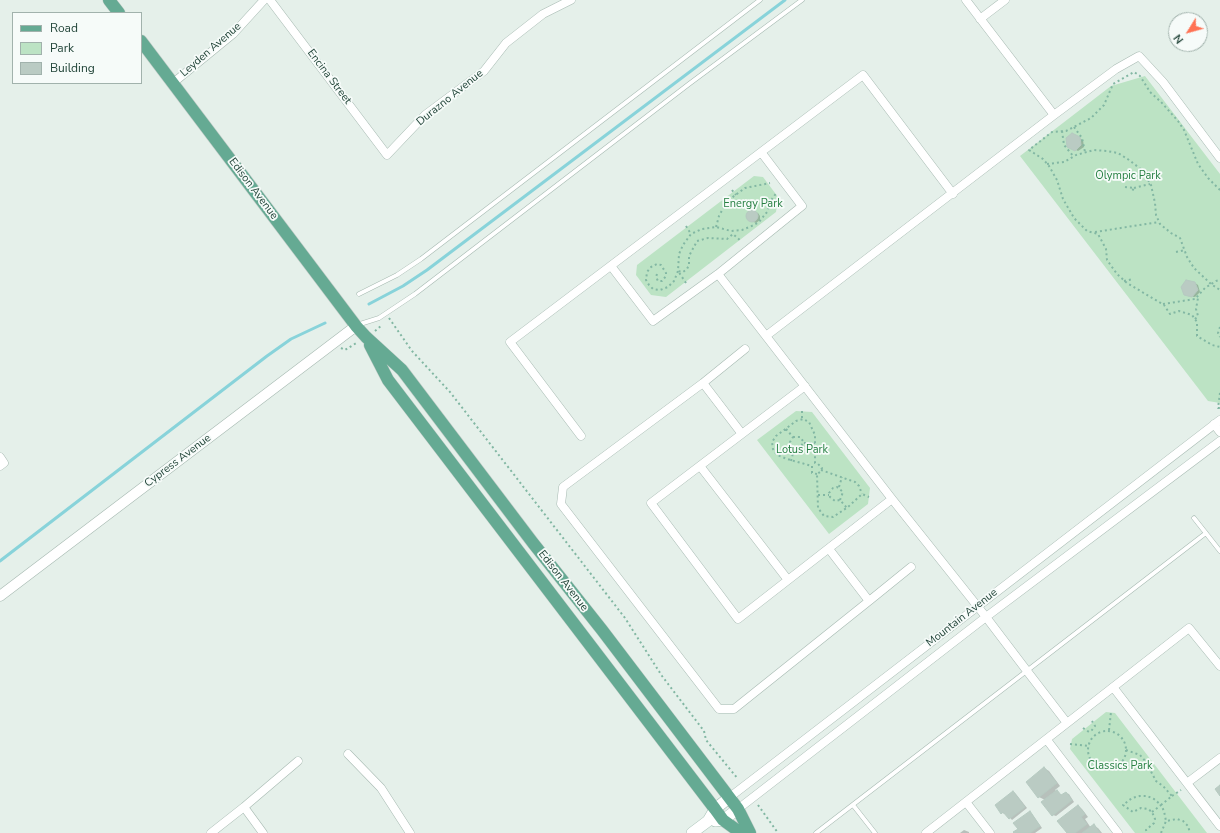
<!DOCTYPE html>
<style>
body{margin:0}
#map{position:relative;width:1220px;height:833px;overflow:hidden;background:#e5f0ea;font-family:"Nunito Sans",sans-serif}
canvas{display:block}
.legend{position:absolute;left:12px;top:12px;width:130px;height:72px;box-sizing:border-box;background:#f6fbf9;border:1px solid #a1b2ac;margin:0;padding:5px 7px;list-style:none;font-size:12px;color:#214438}
.legend li{display:flex;align-items:center;gap:8px;height:20px}
.legend b{width:20px;border:1px solid #a1b2ac}
.north{position:absolute;left:1168px;top:12px;width:40px;height:40px;box-sizing:border-box;background:#f6fbf9;border:1px solid #a1b2ac;border-radius:50%;rotate:233deg;font-size:11px;font-weight:700;line-height:16px;text-align:center;color:#214438}
.north::after{content:'';display:block;margin:auto;width:14px;height:18px;background:#ff7254;clip-path:polygon(50% 0,100% 100%,50% 72%,0 100%)}
</style>
<div id="map">
<canvas width="1220" height="833"></canvas>
<ul class="legend">
<li><b style="height:5px;background:#65aa93"></b>Road</li>
<li><b style="height:11px;background:#bce3c4"></b>Park</li>
<li><b style="height:11px;background:#bacbc3"></b>Building</li>
</ul>
<div class="north">N</div>
</div>
<script>
const g = document.querySelector('canvas').getContext('2d');
g.lineJoin = 'round';
function paint(path, color) {
  g.fillStyle = color;
  g.fill(path, 'evenodd');
}
function shape(rows) {
  const path = new Path2D();
  for (const r of rows) {
    if (r.length === 3) {
      path.moveTo(r[0] + r[2], r[1]);
      path.arc(r[0], r[1], r[2], 0, 2 * Math.PI);
      continue;
    }
    path.moveTo(r[0], r[1]);
    for (let i = 2; i < r.length; i += 2) path.lineTo(r[i], r[i + 1]);
  }
  return path;
}
function strokePath(path, color, width, dash) {
  g.strokeStyle = color;
  g.lineWidth = width;
  g.lineCap = dash ? 'butt' : 'round';
  g.setLineDash(dash || []);
  g.stroke(path);
}
function write(font, color, halo, rows, align = 'center') {
  g.font = font + ' "Nunito Sans",sans-serif';
  g.lineWidth = 3.5;
  g.setLineDash([]);
  g.textBaseline = 'middle';
  g.strokeStyle = halo;
  g.fillStyle = color;
  for (const [text, x, y, turn = 0] of rows) {
    g.save();
    g.translate(x, y);
    g.rotate((+turn || 0) * Math.PI / 180);
    g.textAlign = isNaN(turn) ? turn : align;
    if (halo) g.strokeText(text, 0, 0);
    g.fillText(text, 0, 0);
    g.restore();
  }
}
paint(shape([
 [1145,76,1220,174,1220,403,1208,401,1020,156,1111,86],
 [754,176,763,177,778,197,776,212,666,297,651,295,636,275,637,265],
 [796,411,812,412,870,488,868,504,829,534,757,440],
 [1106,712,1115,713,1207,833,1135,833,1070,749,1072,739]
]), '#bce3c4');
paint(shape([
 [1072,135,1083,140,1084,147,1078,151,1068,146],
 [750,210,758,213,760,216,760,220,756,223,749,220,746,217,747,213],
 [1195,283,1198,285,1200,292,1195,297,1188,296],
 [1044,768,1049,771,1060,786,1055,790,1062,796,1066,793,1069,794,1074,802,1056,816,1053,815,1045,800,1039,797],
 [1014,792,1016,794,1027,808,1012,820,1006,813,1005,814,1002,813],
 [1078,806,1082,809,1088,817,1085,819,1091,828,1094,826,1098,828,1102,833,1068,833],
 [1030,813,1032,814,1042,828,1035,833,1015,833],
 [964,830,969,832,969,833,960,833]
]), '#0003');
strokePath(shape([
 [369,304,403,286,427,270,785,0],
 [0,561,267,356,291,339,325,323]
]), '#88d3da', 3);
const building = shape([
 [1072,133,1080,137,1081,145,1075,151,1067,147,1066,138,1072,133],
 [752,216,6],
 [1186,280,1195,282,1198,290,1192,297,1184,295,1181,287,1186,280],
 [1044,767,1057,783,1038,798,1026,782,1044,767],
 [1220,785,1220,796,1215,789,1220,785],
 [1057,790,1061,795,1066,792,1072,800,1052,816,1041,802,1057,790],
 [1013,791,1025,807,1009,819,1003,812,1001,814,995,805,1013,791],
 [1078,805,1085,814,1081,817,1087,824,1075,833,1067,833,1057,821,1078,805],
 [1030,811,1040,826,1030,833,1014,833,1013,832,1018,829,1013,823,1030,811],
 [1094,824,1100,833,1082,833,1094,824]
]);
paint(building, '#bacbc3');
strokePath(building, '#b6cac1', 1);
const service = shape([
 [359,294,397,275,421,259,760,0],
 [357,325,379,318,415,294,689,84,802,0],
 [1194,518,1220,551],
 [853,805,875,833],
 [816,833,1206,533]
]);
const minor = shape([
 [270,0,387,155,425,115,484,71,506,43,543,14,571,0],
 [966,0,1054,115],
 [980,19,1005,0],
 [173,83,233,34,264,0],
 [611,266,653,321,718,274,802,206,761,152],
 [718,274,892,499,986,617,1027,671,1067,723],
 [766,336,1054,115,1116,69,1139,56,1163,82,1220,158],
 [703,383,745,349],
 [805,386,651,503,738,619,892,499],
 [1214,424,1220,432],
 [742,434,703,383,563,487,561,504,719,709,734,709,869,601,829,549],
 [581,436,510,342,863,75,953,194],
 [0,457,4,463,0,466],
 [700,466,788,580],
 [869,601,911,567],
 [1113,687,1220,826],
 [1047,740,1118,833],
 [348,754,381,788,410,833],
 [1187,783,1220,758],
 [730,797,1220,420],
 [966,802,990,833],
 [244,807,263,833],
 [738,809,986,617,1220,441],
 [211,833,244,807,298,761],
 [926,833,1189,628,1220,666]
]);
const tertiary = shape([
 [0,596,356,326]
]);
const secondary = shape([
 [715,821,723,820,738,809],
 [692,833,708,821,715,809,730,797]
]);
const primary = shape([
 [109,0,119,13],
 [141,41,356,326,366,337,402,370,533,543,602,630,738,809,750,833],
 [370,345,388,380,715,809,723,820,741,833]
]);
strokePath(service, '#a6b9b1', 5);
strokePath(minor, '#a6b9b1', 9);
strokePath(tertiary, '#a6b9b1', 11);
strokePath(secondary, '#a2bdb2', 12);
strokePath(primary, '#c1cbc7', 13);
strokePath(shape([
 [1074,127,1082,138,1085,152],
 [1062,131,1064,145,1074,157],
 [1047,164,1064,162,1076,155,1094,150,1107,151,1118,153,1129,160,1142,170,1151,185,1155,203,1156,215,1160,224,1171,233,1180,238,1187,257,1194,268,1211,284,1220,290],
 [1125,187,1134,188,1131,193],
 [1134,188,1150,184],
 [732,190,736,195],
 [1220,190,1208,178,1198,164,1184,130,1178,121,1161,102,1150,92,1140,76,1134,72,1113,84,1104,105,1091,118,1066,131,1052,132,1029,150,1043,159,1049,166,1057,180,1063,199,1074,218,1087,231,1098,234,1106,249,1107,260,1117,274,1127,283,1164,305,1170,314,1179,311,1192,315,1197,322,1197,336,1212,345,1220,347],
 [686,226,691,234],
 [716,227,719,216,726,203,734,196,745,188,770,183],
 [1095,232,1159,222],
 [1176,252,1185,250],
 [657,274,656,277,658,281,662,281,666,276,666,273,661,265,657,264,651,267,647,272,646,280,649,285,653,289,660,290,668,287,674,281,678,271,679,254,683,245,691,234,702,229,716,227,731,231,742,230,754,225,759,222,767,212,772,199,777,192],
 [1124,281,1133,279],
 [686,283,678,271,683,272,687,269,689,265,689,256,696,243,697,241,708,238,727,239,733,234,741,241],
 [1163,304,1195,299,1205,288,1216,281,1220,280],
 [389,318,412,351,450,392,625,618,662,676,704,731,706,740,738,779],
 [1195,319,1198,316,1196,309,1198,298],
 [1220,327,1218,333,1220,337],
 [375,331,382,325],
 [341,348,345,350,358,342],
 [1220,393,1218,408,1220,408],
 [802,411,802,419],
 [786,429,793,437,790,442,792,448,796,450,801,448,803,441,800,437,793,437],
 [804,443,815,443],
 [791,461,794,449],
 [821,470,855,482,859,486,862,494],
 [817,474,812,473,812,466,787,459,777,455,773,449,772,442,776,436,796,421,803,419,809,422,815,435,815,463,818,464,822,468,820,472,817,474,818,508,824,516,833,517,848,507,862,494,869,497],
 [839,487,842,477],
 [818,495,829,495],
 [840,500,843,492,837,487,833,488,829,493,830,497,835,501,840,500,847,508],
 [1083,728,1089,732,1092,730,1095,726,1092,721],
 [1109,730,1111,712],
 [1107,750,19],
 [1070,744,1089,746],
 [1126,750,1140,755,1146,762,1156,781,1163,786,1172,796,1161,805,1154,799,1147,796,1140,796,1132,798,1123,805,1133,812,1141,808,1148,809,1152,812,1155,819,1154,823,1146,830,1147,833],
 [1172,796,1181,790],
 [758,805,778,833],
 [1152,812,1161,805,1164,811,1166,821],
 [1161,833,1166,821,1177,819,1183,821,1188,826,1190,833]
]), '#82b7a3', 2, [2, 3]);
strokePath(service, '#fff', 4);
strokePath(minor, '#fff', 8);
strokePath(tertiary, '#fff', 10);
strokePath(secondary, '#fff', 11);
strokePath(primary, '#65aa93', 12);
write('11px', '#214438', '#f6fbf9', [
 ["Leyden Avenue",211,50,-41],
 ["Encina Street",329,77,53],
 ["Durazno Avenue",450,98,-39],
 ["Edison Avenue",253,189,53],
 ["Cypress Avenue",178,461,-37],
 ["Edison Avenue",563,581,52],
 ["Mountain Avenue",962,618,-38]
]);
write('11px', '#278043', '#f6fbf9', [
 ["Olympic Park",1128,176],
 ["Energy Park",753,204],
 ["Lotus Park",802,450],
 ["Classics Park",1120,766]
]);
</script>
